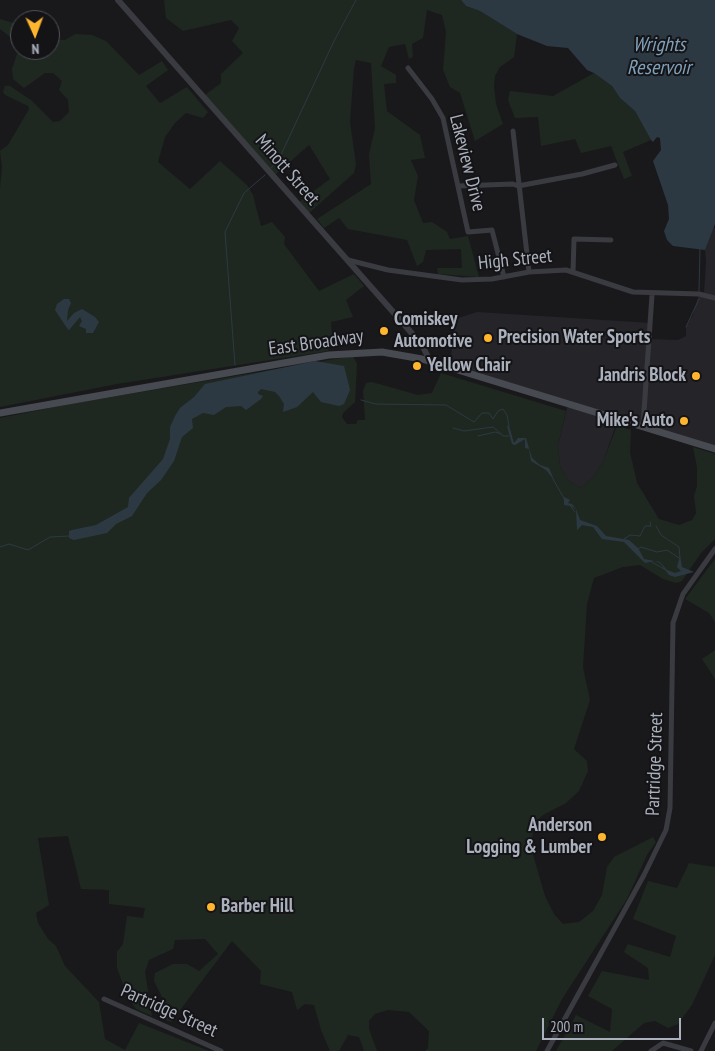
<!DOCTYPE html>
<style>
body{margin:0}
#map{position:relative;width:715px;height:1051px;overflow:hidden;background:#19191c;font-family:"PT Sans Narrow",sans-serif}
canvas{display:block}
.north{position:absolute;left:10px;top:10px;width:50px;height:50px;box-sizing:border-box;background:#141417;border:1px solid #505259;border-radius:50%;rotate:178deg;font-size:14px;font-weight:700;line-height:20px;text-align:center;color:#abb0bd}
.north::after{content:'';display:block;margin:auto;width:18px;height:22px;background:#ffb52e;clip-path:polygon(50% 0,100% 100%,50% 72%,0 100%)}
.scale{position:absolute;left:542px;top:1018px;width:139px;height:22px;box-sizing:border-box;border:2px solid #abb0bd;border-top:0;padding-left:6px;font-size:15px;line-height:18px;white-space:nowrap;color:#abb0bd;-webkit-text-stroke:4px #141417;paint-order:stroke}
</style>
<div id="map">
<canvas width="715" height="1051"></canvas>
<div class="north">N</div>
<div class="scale">200 m</div>
</div>
<script>
const g = document.querySelector('canvas').getContext('2d');
g.lineJoin = 'round';
function paint(path, color) {
  g.fillStyle = color;
  g.fill(path, 'evenodd');
}
function shape(rows) {
  const path = new Path2D();
  for (const r of rows) {
    path.moveTo(r[0], r[1]);
    for (let i = 2; i < r.length; i += 2) path.lineTo(r[i], r[i + 1]);
  }
  return path;
}
function strokePath(path, color, width, dash) {
  g.strokeStyle = color;
  g.lineWidth = width;
  g.lineCap = dash ? 'butt' : 'round';
  g.setLineDash(dash || []);
  g.stroke(path);
}
function write(font, color, halo, rows, align = 'center') {
  g.font = font + ' "PT Sans Narrow",sans-serif';
  g.lineWidth = 4;
  g.setLineDash([]);
  g.textBaseline = 'middle';
  g.strokeStyle = halo;
  g.fillStyle = color;
  for (const [text, x, y, turn = 0] of rows) {
    g.save();
    g.translate(x, y);
    g.rotate((+turn || 0) * Math.PI / 180);
    g.textAlign = isNaN(turn) ? turn : align;
    if (halo) g.strokeText(text, 0, 0);
    g.fillText(text, 0, 0);
    g.restore();
  }
}
paint(shape([
 [713,227,715,229,715,449,618,419,603,462,593,477,581,488,569,481,560,466,558,446,568,404,450,367,454,325,458,318,477,312,651,323,649,339,678,340,686,336,686,327,693,315,699,294,704,294,706,262,705,250]
]), '#252529');
paint(shape([
 [164,0,461,0,466,6,480,11,517,34,514,57,500,67,495,76,494,86,496,104,503,124,475,141,460,93,450,87,443,70,446,32,442,15,427,10,423,38,412,44,413,57,409,59,405,44,389,47,381,66,396,75,396,83,384,84,387,111,420,135,425,158,411,160,418,176,414,200,423,223,432,222,447,232,450,239,468,236,479,277,438,274,437,268,462,268,461,249,426,250,423,262,417,266,407,240,348,229,339,218,324,228,317,219,371,184,369,154,375,128,371,63,356,60,354,68,350,122,356,164,354,173,309,213,299,202,330,179,309,145,275,175,205,95,221,83,221,74,243,53,232,41,239,28,231,20,183,31,166,18],
 [0,19,20,25,20,50,50,50,50,40,65,40,75,34,92,35,106,41,139,75,162,61,168,70,146,86,160,103,187,87,208,112,203,118,186,113,175,123,165,137,158,162,190,189,220,161,247,185,253,195,261,226,272,222,285,237,284,244,319,291,354,274,364,286,346,300,353,317,331,322,332,336,328,351,117,384,0,407,0,188,2,167,0,151,8,145,29,109,28,106,5,95,3,92,5,86,10,86,31,100,53,122,60,121,69,112,68,100,59,90,62,81,53,73,45,73,24,88,13,79,12,69,20,45,0,29],
 [594,73,612,86,620,98,635,111,651,140,623,152,632,176,624,179,611,146,581,153,575,139,541,146,538,117,515,118,508,100,510,91,553,96],
 [353,356,357,364,355,402,343,413,342,417,347,424,356,424,358,420,365,420,363,391,366,383,372,382,418,395,432,393,441,373,566,411,558,446,560,466,569,481,581,488,593,477,603,462,617,426,631,430,630,452,637,483,659,519,679,525,692,520,696,513,694,496,697,486,697,467,693,447,715,454,715,539,701,553,682,581,676,583,663,579,640,565,623,567,594,578,587,604,583,667,590,700,574,749,587,761,588,771,579,791,566,803,543,815,533,824,532,851,545,896,554,914,563,924,579,922,593,911,602,895,607,867,614,857,653,837,656,842,647,855,627,899,562,999,536,1051,425,1051,428,1048,429,1031,409,1012,388,1010,375,1014,369,1021,369,1029,377,1051,364,1051,359,1037,348,1035,339,1051,330,1051,321,1030,314,1005,305,1004,297,1010,292,992,260,984,261,971,232,941,171,1022,166,1020,165,1003,154,981,155,973,173,964,187,964,199,971,218,954,205,939,175,940,173,949,149,960,145,972,152,1016,136,1009,128,998,117,968,117,952,123,944,127,916,143,918,145,908,109,904,109,890,81,889,68,836,38,838,49,905,36,913,38,923,48,939,56,946,65,966,99,1002,105,1039,125,1050,139,1023,209,1051,0,1051,0,418,70,404],
 [715,559,715,622,709,613,685,599],
 [715,650,715,679,702,659],
 [689,863,715,867,715,955,692,1005,678,1024,668,1028,655,1021,644,1023,612,1051,556,1051,576,1015,610,1032,612,1009,588,996,602,971,649,980,648,968,624,952,628,944,670,957,676,936,633,919,648,881,677,888]
]), '#1e2820');
paint(shape([
 [461,0,715,0,715,224,705,250,673,246,667,240,664,231,669,219,668,205,653,161,661,150,660,138,657,137,653,142,651,140,635,111,620,98,612,86,594,73,587,70,568,48,547,46,517,34,480,11,466,6],
 [64,299,69,299,71,303,68,310,67,321,74,313,82,309,95,317,99,322,93,333,86,333,86,329,79,326,82,321,80,317,69,330,67,328,55,310,57,304],
 [315,361,344,366,350,390,344,404,339,406,321,402,313,392,297,407,283,412,284,404,279,396,275,392,261,389,258,392,258,394,263,396,261,399,246,410,241,406,226,407,214,415,203,413,192,419,193,428,182,437,174,461,161,480,147,493,132,516,116,524,107,533,74,540,69,538,69,531,72,530,96,525,128,507,129,498,163,459,170,439,170,427,175,416,180,408,194,397,205,384],
 [507,426,509,426,514,443,518,438,526,438,532,458,540,465,549,468,554,480,546,470,531,461,529,449,525,448,525,439,515,445,512,444],
 [564,497,570,500,568,503,572,504,576,509,580,520,597,526,606,536,629,540,638,548,644,559,660,562,667,570,675,573,681,571,677,567,680,556,682,567,694,572,675,577,669,575,660,563,654,561,645,563,624,542,602,539,593,527,582,525,577,530,576,509,571,506,564,505]
]), '#2d3942');
strokePath(shape([
 [271,168,279,159,334,41,356,0],
 [699,291,700,249],
 [686,327,699,299],
 [235,365,225,232,244,193,265,175],
 [361,400,376,404,446,405,474,422,482,413,489,413,493,419,498,411,503,409,507,415,509,426],
 [453,428,464,431,493,427,503,436,509,436],
 [478,436,495,432,501,434],
 [553,479,566,502],
 [569,504,575,512],
 [656,526,661,535,679,547,680,558],
 [624,539,630,535,640,536,645,526,651,526,650,522],
 [0,547,9,544,28,550,50,537,69,536],
 [638,549,641,547,657,552,667,550,679,558],
 [650,561,666,570]
]), '#2d3942', 1);
strokePath(shape([
 [408,68,432,99,443,118,468,232,492,230,504,277],
 [513,131,529,272],
 [459,186,513,184,518,186,582,174,615,165],
 [348,260,388,270,462,280,492,279,529,272,566,270,633,292,699,294,715,298],
 [573,272,574,239,611,240],
 [643,426,652,295],
 [104,999,221,1051],
 [547,1051,644,875,666,830,670,808,673,623,683,594,715,549],
 [651,1051,663,1043,691,1051],
 [701,1051,715,1023]
]), '#3a3b41', 5);
strokePath(shape([
 [118,0,409,330,423,347,430,361]
]), '#3a3b41', 6);
strokePath(shape([
 [0,413,329,355,382,352,422,359,715,449]
]), '#484a51', 7);
for (const [x, y, r, color] of [
 [384,331,5,"#ffb52e"],
 [488,338,5,"#ffb52e"],
 [417,366,5,"#ffb52e"],
 [696,376,5,"#ffb52e"],
 [684,421,5,"#ffb52e"],
 [602,837,5,"#ffb52e"],
 [211,907,5,"#ffb52e"]
]) {
  const dot = new Path2D();
  dot.arc(x, y, r, 0, 2 * Math.PI);
  g.fillStyle = color;
  g.fill(dot);
  strokePath(dot, '#141417', 2);
}
write('19px', '#abb0bd', '#141417', [
 ["Lakeview Drive",467,163,76],
 ["Minott Street",287,170,49],
 ["High Street",515,260,-6],
 ["East Broadway",316,343,-8],
 ["Partridge Street",655,764,-88],
 ["Partridge Street",169,1011,24]
]);
write('bold 19px', '#abb0bd', '#141417', [
 ["Comiskey",394,320],
 ["Automotive",394,342],
 ["Precision Water Sports",498,338],
 ["Yellow Chair",427,366],
 ["Jandris Block",686,376,"right"],
 ["Mike's Auto",674,421,"right"],
 ["Anderson",592,826,"right"],
 ["Logging & Lumber",592,848,"right"],
 ["Barber Hill",221,907]
], 'left');
write('italic 20px', '#7fa0ba', '#141417', [
 ["Wrights",659,45],
 ["Reservoir",659,68]
]);
</script>
